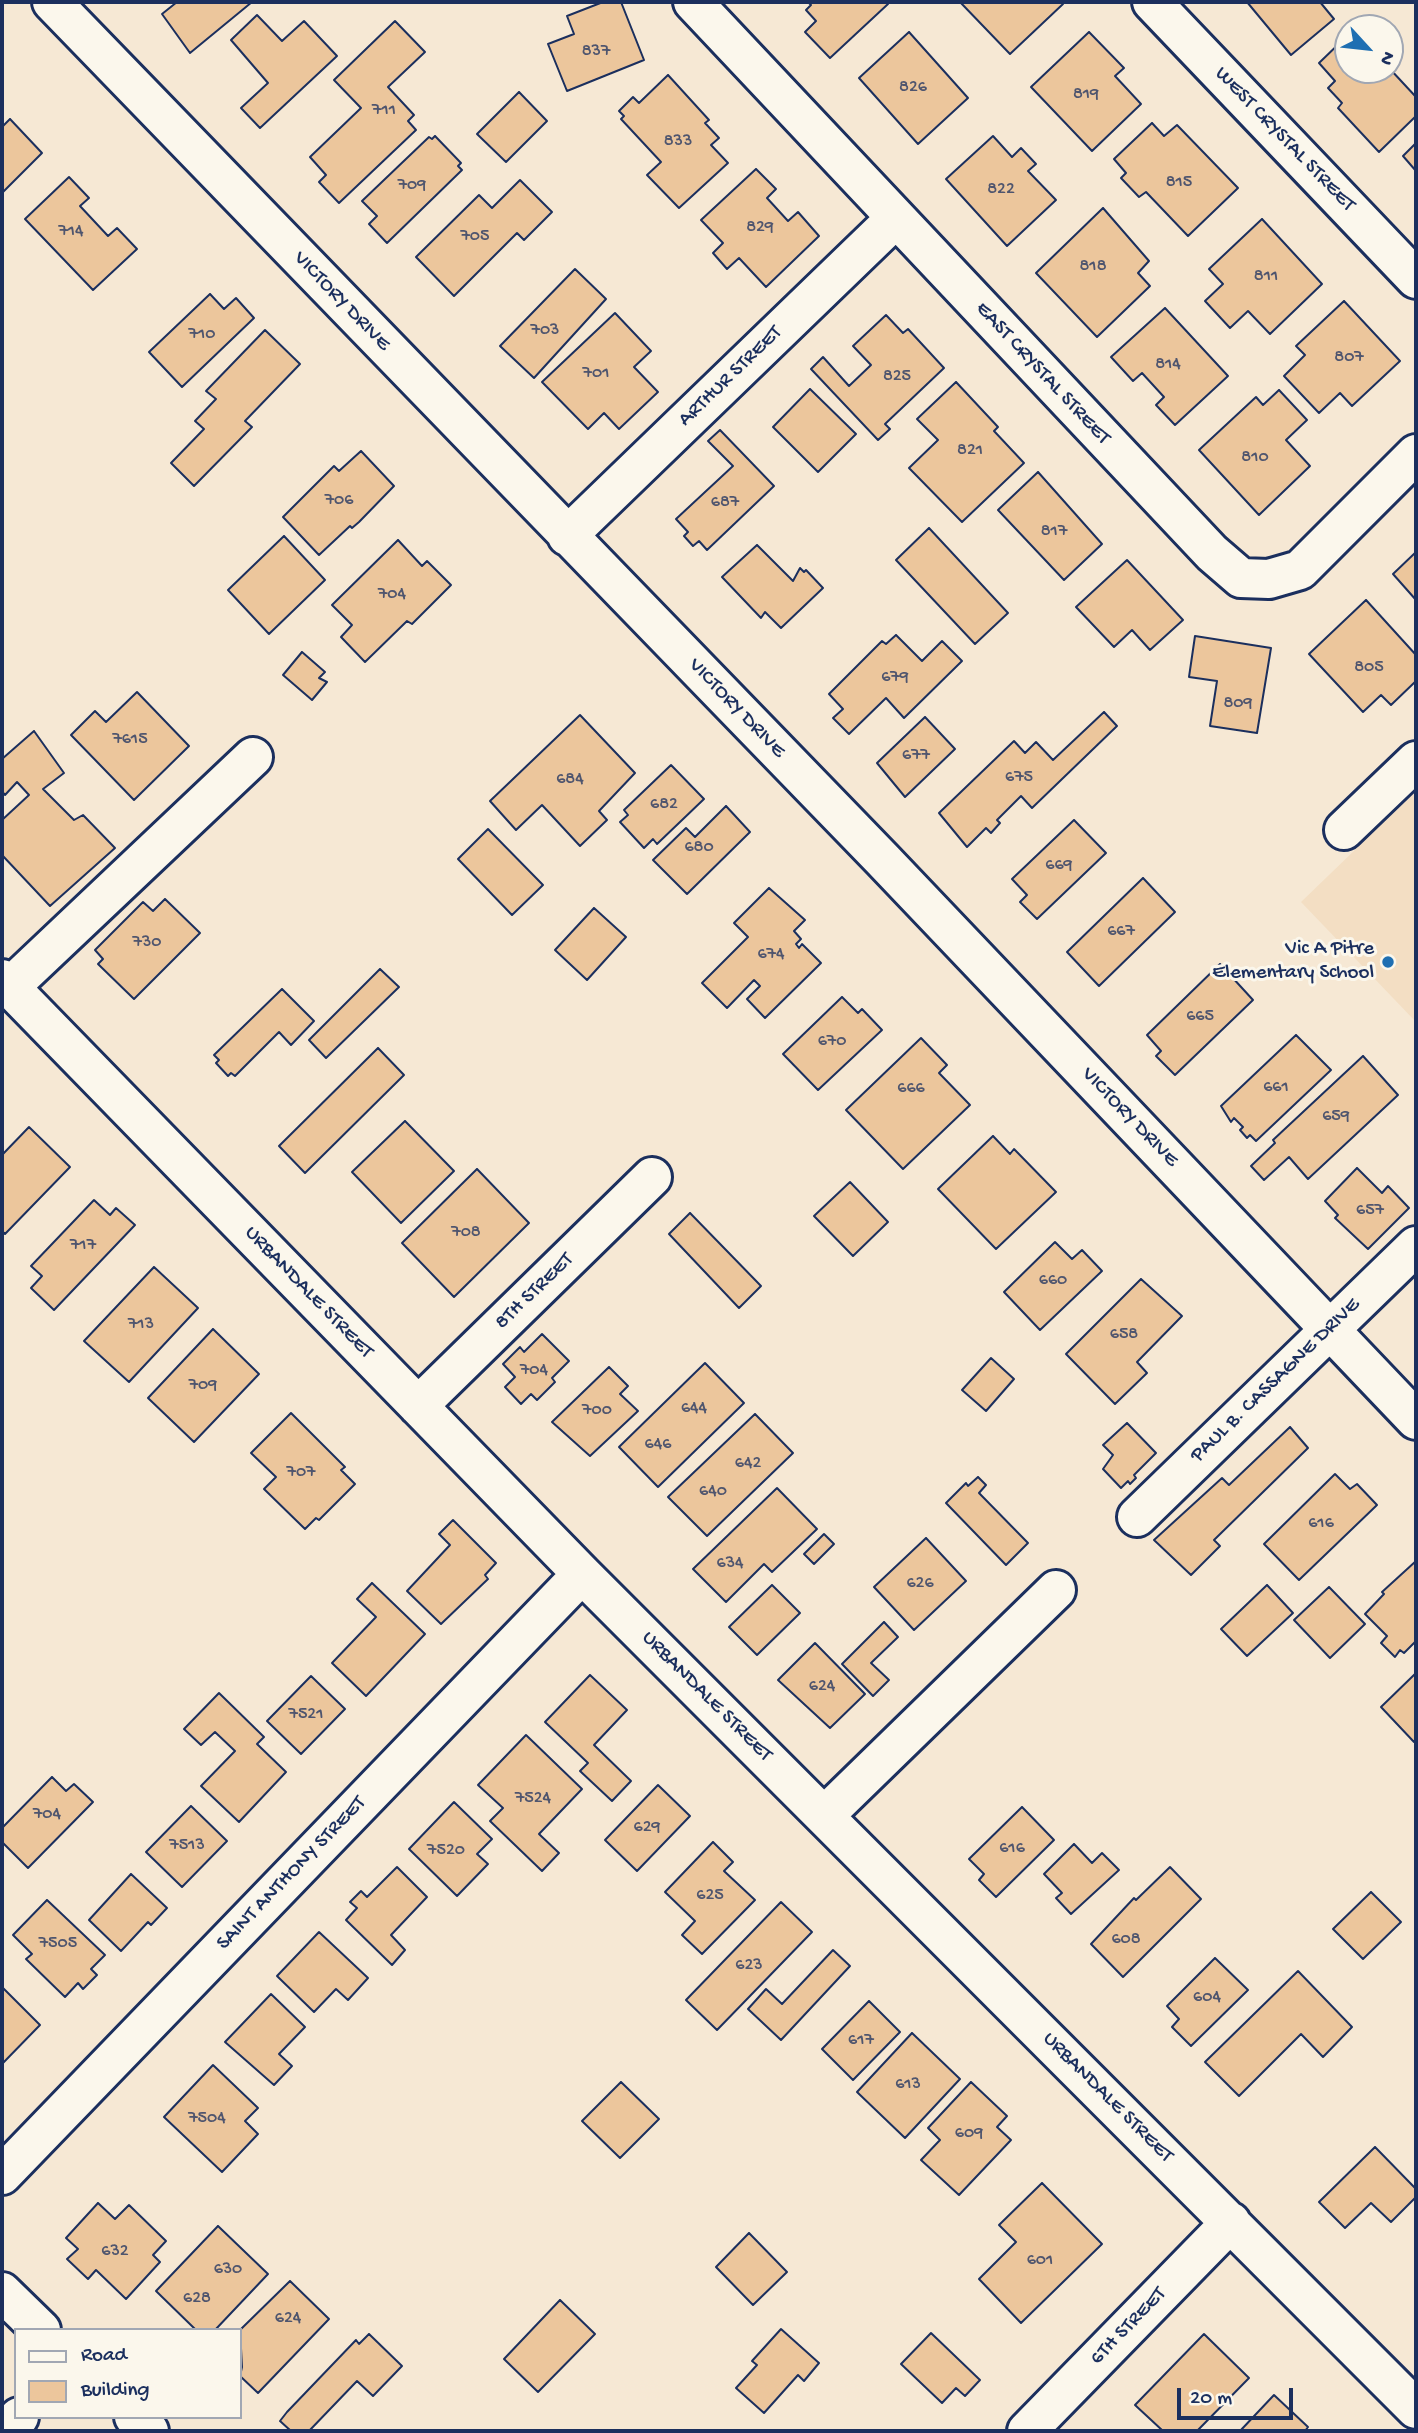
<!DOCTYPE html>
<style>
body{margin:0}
#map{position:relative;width:1418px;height:2433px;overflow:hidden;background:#f6e8d4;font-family:"Gochi Hand",sans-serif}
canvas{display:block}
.frame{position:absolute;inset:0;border:4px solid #1b2f5e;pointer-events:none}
.legend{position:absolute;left:14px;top:2328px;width:228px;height:91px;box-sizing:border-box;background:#fbf7ec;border:2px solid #a1a7b3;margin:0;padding:9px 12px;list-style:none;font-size:21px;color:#1b2f5e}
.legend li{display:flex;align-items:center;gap:14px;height:35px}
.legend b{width:35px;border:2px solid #a1a7b3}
.north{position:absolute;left:1334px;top:14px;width:70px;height:70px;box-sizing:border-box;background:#fbf7ec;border:2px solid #a1a7b3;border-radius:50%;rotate:117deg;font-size:19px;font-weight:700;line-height:28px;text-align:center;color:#1b2f5e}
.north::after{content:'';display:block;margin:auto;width:24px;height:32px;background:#1f6fb2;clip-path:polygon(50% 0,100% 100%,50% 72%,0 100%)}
.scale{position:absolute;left:1177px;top:2388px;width:116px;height:32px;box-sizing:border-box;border:4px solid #1b2f5e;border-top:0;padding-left:9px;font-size:21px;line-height:24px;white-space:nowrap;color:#1b2f5e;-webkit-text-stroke:5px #fbf7ec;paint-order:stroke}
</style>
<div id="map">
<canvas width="1418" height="2433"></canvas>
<div class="frame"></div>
<ul class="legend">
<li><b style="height:9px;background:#fbf7ec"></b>Road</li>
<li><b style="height:19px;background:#ecc69c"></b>Building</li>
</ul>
<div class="north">N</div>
<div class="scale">20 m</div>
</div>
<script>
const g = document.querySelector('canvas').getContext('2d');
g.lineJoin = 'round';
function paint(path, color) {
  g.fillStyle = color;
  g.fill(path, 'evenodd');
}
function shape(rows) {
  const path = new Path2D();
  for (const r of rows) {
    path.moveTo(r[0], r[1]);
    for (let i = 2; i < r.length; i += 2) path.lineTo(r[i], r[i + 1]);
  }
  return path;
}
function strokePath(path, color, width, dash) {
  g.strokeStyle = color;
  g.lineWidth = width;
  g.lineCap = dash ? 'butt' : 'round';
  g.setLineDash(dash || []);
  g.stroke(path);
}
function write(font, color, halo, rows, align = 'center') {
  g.font = font + ' "Gochi Hand",sans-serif';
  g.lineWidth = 6;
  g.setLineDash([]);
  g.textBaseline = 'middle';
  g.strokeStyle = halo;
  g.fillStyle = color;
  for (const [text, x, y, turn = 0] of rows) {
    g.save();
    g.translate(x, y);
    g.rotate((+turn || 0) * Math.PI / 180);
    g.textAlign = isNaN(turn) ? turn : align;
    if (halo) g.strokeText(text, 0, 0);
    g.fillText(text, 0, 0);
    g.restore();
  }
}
paint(shape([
 [1416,791,1416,1022,1301,902]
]), '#f3dec3');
const building = shape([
 [177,2,252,2,190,53,162,14,177,2],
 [603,2,621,2,644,60,567,91,548,44,574,34,567,16,603,2],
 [808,2,886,2,888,4,830,58,805,32,816,21,806,10,811,5,808,2],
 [960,2,1060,2,1063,4,1010,54,960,2],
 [1247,2,1320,2,1334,19,1291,55,1247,2],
 [257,15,282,41,304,21,337,56,260,128,241,108,268,83,231,40,257,15],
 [395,21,425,52,388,87,414,115,408,121,416,130,339,203,319,182,326,175,310,157,361,108,334,80,395,21],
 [909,32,968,98,918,144,859,78,909,32],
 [1089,32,1124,68,1115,76,1141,104,1092,151,1031,87,1089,32],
 [1348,35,1348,70,1390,69,1416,97,1416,116,1379,152,1338,108,1342,103,1328,88,1335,81,1319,63,1348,35],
 [668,75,709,120,705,123,719,138,711,145,728,163,679,208,647,175,661,162,621,119,624,116,619,111,633,97,639,103,668,75],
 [519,92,547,121,506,162,477,134,519,92],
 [10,119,42,153,2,193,2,127,10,119],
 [1152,123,1164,136,1177,125,1238,188,1188,236,1146,192,1139,197,1121,178,1126,173,1114,159,1152,123],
 [435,136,461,163,458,166,462,170,387,243,369,224,377,216,362,201,429,137,432,139,435,136],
 [993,136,1012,157,1021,148,1036,164,1028,171,1056,200,1007,246,946,179,993,136],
 [1416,143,1416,171,1403,156,1416,143],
 [756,169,776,189,767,198,788,221,798,212,819,236,766,287,739,258,727,269,713,253,723,243,701,220,756,169],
 [69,177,89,198,80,206,108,236,117,228,137,249,93,290,25,219,69,177],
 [520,180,552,212,524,240,517,233,454,296,416,257,479,195,492,208,520,180],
 [1103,208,1149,261,1138,273,1150,286,1097,337,1036,273,1103,208],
 [1262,219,1322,284,1270,334,1248,311,1230,328,1205,301,1223,284,1209,269,1262,219],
 [575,269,606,299,534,378,500,346,575,269],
 [210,294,224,309,236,298,254,318,182,387,149,352,210,294],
 [1344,301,1400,361,1352,406,1340,393,1319,413,1284,376,1305,355,1296,346,1344,301],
 [1165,308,1228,376,1175,425,1156,405,1164,397,1142,373,1133,381,1111,357,1165,308],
 [615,313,651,351,634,367,658,392,619,429,604,413,588,429,542,382,615,313],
 [886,315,903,333,908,329,944,368,885,424,890,429,878,440,811,369,823,357,849,386,871,365,853,346,886,315],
 [265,330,300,364,245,421,252,427,194,486,171,463,204,429,195,421,216,399,206,391,265,330],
 [956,382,998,427,994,431,1024,463,962,522,909,468,938,440,917,419,956,382],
 [810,389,856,434,818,472,773,427,810,389],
 [1279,390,1307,420,1286,440,1310,466,1259,515,1199,450,1256,397,1263,405,1279,390],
 [720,430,774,486,707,550,699,541,693,546,684,536,688,532,676,519,733,466,708,441,720,430],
 [361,451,394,486,359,522,352,528,350,526,319,555,283,517,334,466,339,471,361,451],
 [1038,472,1102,544,1064,580,998,510,1038,472],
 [929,528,1008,613,975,644,896,560,929,528],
 [284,536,325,580,269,634,228,590,284,536],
 [398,540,422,566,427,561,451,585,412,624,407,621,365,662,341,637,352,625,332,605,398,540],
 [757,545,793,581,800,568,804,572,806,570,823,588,781,628,765,612,761,618,722,577,757,545],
 [1416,552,1416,600,1393,574,1416,552],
 [1127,560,1183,620,1150,650,1132,630,1114,647,1076,607,1127,560],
 [1366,600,1416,655,1416,681,1391,705,1381,695,1363,712,1309,654,1366,600],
 [896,635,922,661,942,641,962,661,904,718,886,698,849,734,833,718,843,709,829,694,882,641,886,644,896,635],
 [1195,636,1271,648,1257,733,1210,726,1217,681,1189,677,1195,636],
 [302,652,325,672,319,678,327,682,312,700,283,675,302,652],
 [137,692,189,746,134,800,71,735,95,711,106,722,137,692],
 [1104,712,1117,726,1032,808,1021,796,997,820,1000,823,991,833,986,828,967,847,939,813,1014,741,1025,753,1036,742,1053,760,1104,712],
 [580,715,635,773,599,811,607,820,580,846,542,805,516,830,490,801,580,715],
 [925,717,955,749,905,797,877,763,925,717],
 [34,731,64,773,43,789,74,820,83,815,115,848,50,906,2,855,2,820,29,795,17,782,5,795,2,791,2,759,34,731],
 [671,765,704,799,657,844,653,839,644,848,620,822,628,815,624,810,671,765],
 [726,806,750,832,687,894,653,860,686,828,695,837,726,806],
 [1074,820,1106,853,1037,919,1020,902,1027,895,1012,879,1074,820],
 [488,829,543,885,512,915,458,859,488,829],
 [1143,878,1175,912,1099,986,1067,952,1143,878],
 [769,888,805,920,794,931,801,939,796,944,799,948,802,944,821,963,765,1018,747,999,760,986,754,980,727,1008,702,983,748,937,734,923,769,888],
 [165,899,200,933,134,999,98,964,103,959,95,950,143,902,153,911,165,899],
 [594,908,626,937,587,980,555,950,594,908],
 [1220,964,1253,1000,1175,1075,1156,1056,1161,1051,1147,1035,1220,964],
 [380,969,399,987,326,1058,309,1040,380,969],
 [282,989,314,1021,291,1045,279,1032,235,1076,231,1073,228,1076,216,1063,219,1060,214,1055,282,989],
 [842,997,858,1013,862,1009,882,1030,818,1090,783,1054,842,997],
 [1296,1035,1331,1070,1256,1141,1250,1135,1247,1138,1240,1130,1243,1127,1234,1118,1231,1122,1221,1106,1296,1035],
 [921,1038,947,1065,939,1073,970,1105,903,1169,846,1110,921,1038],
 [378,1048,404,1075,305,1173,279,1146,378,1048],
 [1363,1056,1398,1095,1308,1179,1289,1157,1264,1180,1251,1166,1275,1143,1273,1140,1363,1056],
 [405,1121,454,1171,401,1223,352,1172,405,1121],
 [29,1127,70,1167,5,1234,2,1231,2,1155,29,1127],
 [993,1136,1010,1154,1014,1149,1056,1192,996,1249,938,1189,993,1136],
 [1357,1168,1382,1193,1388,1186,1409,1208,1368,1249,1335,1218,1338,1215,1325,1201,1357,1168],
 [477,1169,529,1223,454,1297,402,1243,477,1169],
 [850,1182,888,1222,853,1256,814,1216,850,1182],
 [94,1200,110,1215,116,1208,135,1225,54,1310,31,1288,42,1276,31,1266,94,1200],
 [690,1213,761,1286,739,1308,669,1234,690,1213],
 [1055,1242,1072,1259,1082,1250,1102,1271,1040,1330,1004,1292,1055,1242],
 [154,1267,198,1308,129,1382,84,1341,154,1267],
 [1141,1279,1182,1316,1137,1362,1147,1373,1115,1404,1066,1354,1141,1279],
 [213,1329,259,1374,194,1442,148,1398,213,1329],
 [542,1334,569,1361,552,1378,555,1382,537,1400,531,1394,521,1404,505,1387,515,1377,503,1364,520,1347,524,1352,542,1334],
 [991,1358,1014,1379,986,1411,962,1390,991,1358],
 [705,1363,744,1403,658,1487,619,1447,705,1363],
 [609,1367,628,1386,620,1394,638,1411,590,1456,552,1422,609,1367],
 [291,1413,345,1467,341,1470,355,1484,319,1520,316,1518,305,1529,264,1489,276,1477,251,1453,291,1413],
 [755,1414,793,1453,707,1536,668,1497,755,1414],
 [1127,1423,1156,1453,1134,1475,1136,1478,1130,1484,1128,1481,1121,1488,1103,1469,1113,1455,1103,1445,1127,1423],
 [1290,1427,1308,1448,1214,1540,1220,1546,1191,1575,1154,1540,1222,1478,1229,1485,1290,1427],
 [1335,1474,1350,1489,1357,1484,1377,1505,1299,1580,1264,1544,1335,1474],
 [978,1477,986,1485,979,1493,1028,1543,1006,1565,946,1503,966,1483,968,1486,978,1477],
 [777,1488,817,1529,772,1572,764,1564,726,1602,693,1569,777,1488],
 [453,1520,496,1563,485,1575,488,1579,441,1624,407,1591,450,1545,439,1534,453,1520],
 [824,1534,834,1544,814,1564,804,1554,824,1534],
 [926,1538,966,1581,914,1630,874,1587,926,1538],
 [1416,1561,1416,1641,1404,1653,1400,1650,1395,1657,1381,1643,1387,1636,1365,1614,1384,1594,1382,1592,1416,1561],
 [372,1583,425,1634,366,1696,332,1663,376,1617,357,1599,372,1583],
 [772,1585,800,1613,757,1655,729,1627,772,1585],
 [1267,1585,1293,1613,1247,1656,1221,1629,1267,1585],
 [1329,1587,1365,1624,1330,1658,1294,1620,1329,1587],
 [884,1622,898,1637,871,1663,889,1680,873,1696,842,1664,884,1622],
 [815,1643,865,1694,830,1728,778,1680,815,1643],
 [1416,1673,1416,1739,1414,1742,1381,1707,1416,1673],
 [590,1675,627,1710,594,1745,631,1781,612,1801,580,1771,588,1763,545,1722,590,1675],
 [311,1676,345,1709,301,1754,267,1721,311,1676],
 [219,1693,264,1737,257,1744,286,1772,239,1822,201,1786,235,1751,215,1732,201,1745,184,1729,219,1693],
 [526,1735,582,1789,539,1834,559,1853,542,1871,490,1821,503,1808,478,1785,526,1735],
 [52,1777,66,1791,74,1784,93,1802,28,1868,2,1842,2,1828,52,1777],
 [658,1785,690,1816,637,1871,605,1840,658,1785],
 [454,1802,492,1839,477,1854,488,1864,457,1896,409,1849,454,1802],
 [191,1806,227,1841,182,1887,146,1852,191,1806],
 [1022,1807,1054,1840,996,1897,979,1880,984,1874,969,1859,1022,1807],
 [713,1842,733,1862,724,1871,755,1900,702,1954,682,1935,695,1921,665,1892,713,1842],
 [1074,1844,1092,1863,1102,1853,1119,1870,1071,1914,1056,1898,1062,1893,1044,1874,1074,1844],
 [397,1867,427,1897,391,1935,405,1950,392,1965,346,1920,357,1908,350,1902,361,1891,367,1897,397,1867],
 [1170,1867,1201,1899,1123,1977,1091,1944,1134,1898,1136,1900,1170,1867],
 [131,1874,167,1908,151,1925,148,1922,121,1951,89,1920,131,1874],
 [1371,1892,1401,1922,1363,1959,1333,1929,1371,1892],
 [47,1900,105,1955,91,1969,97,1975,83,1989,78,1983,65,1997,26,1959,32,1954,13,1935,47,1900],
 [781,1902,812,1932,717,2030,686,2000,781,1902],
 [319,1932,368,1978,348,2000,336,1989,314,2012,277,1976,319,1932],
 [833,1950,850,1966,781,2040,748,2009,766,1989,782,2004,833,1950],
 [1215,1958,1248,1990,1191,2046,1172,2027,1179,2019,1167,2006,1215,1958],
 [1298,1971,1352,2027,1323,2057,1301,2034,1239,2096,1205,2062,1298,1971],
 [2,1987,40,2025,2,2064,2,1987],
 [271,1994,305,2027,279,2054,292,2066,274,2085,225,2042,271,1994],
 [869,2001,900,2032,853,2080,822,2049,869,2001],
 [912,2033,960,2079,905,2138,857,2092,912,2033],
 [213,2065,258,2108,245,2121,258,2134,222,2172,164,2117,213,2065],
 [621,2082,659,2119,620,2158,582,2121,621,2082],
 [971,2082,1007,2116,997,2127,1011,2140,959,2195,921,2160,940,2140,928,2128,971,2082],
 [1375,2147,1416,2189,1416,2197,1391,2222,1371,2203,1345,2228,1319,2202,1375,2147],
 [1042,2183,1102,2244,1021,2323,979,2279,1016,2242,999,2225,1042,2183],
 [98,2203,115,2219,129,2205,166,2241,153,2255,160,2262,126,2299,96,2270,88,2279,67,2259,78,2249,66,2238,98,2203],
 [218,2226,268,2274,215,2330,196,2330,156,2291,218,2226],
 [749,2233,787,2272,753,2305,716,2267,749,2233],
 [290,2281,329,2319,258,2393,240,2376,242,2367,240,2330,290,2281],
 [560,2300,595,2334,538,2392,504,2359,560,2300],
 [781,2329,819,2363,804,2381,798,2375,764,2413,736,2388,757,2365,752,2361,781,2329],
 [931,2333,980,2380,965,2396,956,2388,942,2403,901,2364,931,2333],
 [369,2334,402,2366,373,2396,357,2381,309,2431,291,2431,280,2421,287,2412,356,2340,359,2344,369,2334],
 [1204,2334,1249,2378,1197,2431,1163,2431,1135,2405,1204,2334],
 [1274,2395,1308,2427,1305,2431,1240,2431,1274,2395]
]);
paint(building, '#ecc69c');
strokePath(building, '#1b2f5e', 2);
const minor = shape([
 [52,2,882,859,1416,1420],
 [693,2,1212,553,1241,578,1269,579,1300,570,1416,454],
 [1152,2,1416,279],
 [567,536,895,219],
 [1344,830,1416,761],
 [2,979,582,1574,1416,2409],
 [10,987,253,757],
 [418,1406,652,1177],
 [1137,1517,1416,1246],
 [824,1816,1056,1590],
 [2,2175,582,1574],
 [2,2292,41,2330],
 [134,2417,149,2431],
 [5,2431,19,2417],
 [1027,2431,1231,2222]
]);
strokePath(minor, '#1b2f5e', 44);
strokePath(minor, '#fbf7ec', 38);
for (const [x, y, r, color] of [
 [1388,962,7,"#1f6fb2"]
]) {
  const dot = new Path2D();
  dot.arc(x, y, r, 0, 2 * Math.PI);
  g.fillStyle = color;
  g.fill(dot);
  strokePath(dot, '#fbf7ec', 2.5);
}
write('18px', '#4f556e', null, [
 ["837",596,52],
 ["826",913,88],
 ["819",1086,95],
 ["711",384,111],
 ["833",678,142],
 ["815",1179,183],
 ["709",412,186],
 ["822",1001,190],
 ["829",760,228],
 ["714",71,232],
 ["705",475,237],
 ["818",1093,267],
 ["811",1266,277],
 ["703",545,331],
 ["710",202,335],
 ["807",1349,358],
 ["814",1168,365],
 ["701",596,374],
 ["825",897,377],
 ["821",970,451],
 ["810",1255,458],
 ["706",339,501],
 ["687",725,503],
 ["817",1054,532],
 ["704",392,595],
 ["805",1369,668],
 ["679",895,678],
 ["809",1238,704],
 ["7615",130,740],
 ["677",916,756],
 ["675",1019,778],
 ["684",570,780],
 ["682",664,805],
 ["680",699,848],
 ["669",1059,866],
 ["667",1121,932],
 ["730",147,943],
 ["674",771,955],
 ["665",1200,1017],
 ["670",832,1042],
 ["661",1276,1088],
 ["666",911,1089],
 ["659",1336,1117],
 ["657",1370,1211],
 ["708",466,1233],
 ["717",83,1246],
 ["660",1053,1281],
 ["713",141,1325],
 ["658",1124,1335],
 ["704",534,1371],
 ["709",203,1386],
 ["644",694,1409],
 ["700",597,1411],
 ["646",658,1445],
 ["642",748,1464],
 ["707",301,1473],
 ["640",713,1492],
 ["616",1321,1524],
 ["634",730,1564],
 ["626",920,1584],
 ["624",822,1687],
 ["7521",306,1715],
 ["7524",533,1799],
 ["704",47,1815],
 ["629",647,1828],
 ["7513",187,1846],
 ["616",1012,1849],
 ["7520",446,1851],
 ["625",710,1896],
 ["608",1126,1940],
 ["7505",58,1944],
 ["623",749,1966],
 ["604",1207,1998],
 ["617",861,2041],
 ["613",908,2085],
 ["7504",207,2119],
 ["609",969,2134],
 ["632",115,2252],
 ["601",1040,2261],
 ["630",228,2270],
 ["628",197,2299],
 ["624",288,2319]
]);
write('21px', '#1b2f5e', '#fbf7ec', [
 ["WEST CRYSTAL STREET",1284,140,46],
 ["VICTORY DRIVE",341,302,46],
 ["EAST CRYSTAL STREET",1042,374,47],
 ["ARTHUR STREET",731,377,-44],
 ["VICTORY DRIVE",736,709,46],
 ["VICTORY DRIVE",1129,1118,46],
 ["8TH STREET",535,1292,-44],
 ["URBANDALE STREET",308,1293,46],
 ["PAUL B. CASSAGNE DRIVE",1276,1381,-44],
 ["URBANDALE STREET",706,1697,45],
 ["SAINT ANTHONY STREET",292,1874,-46],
 ["URBANDALE STREET",1107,2098,45],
 ["6TH STREET",1129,2327,-46]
]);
write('21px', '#1b2f5e', '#fbf7ec', [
 ["Vic A Pitre",1374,950],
 ["Elementary School",1374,974]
], 'right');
</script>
